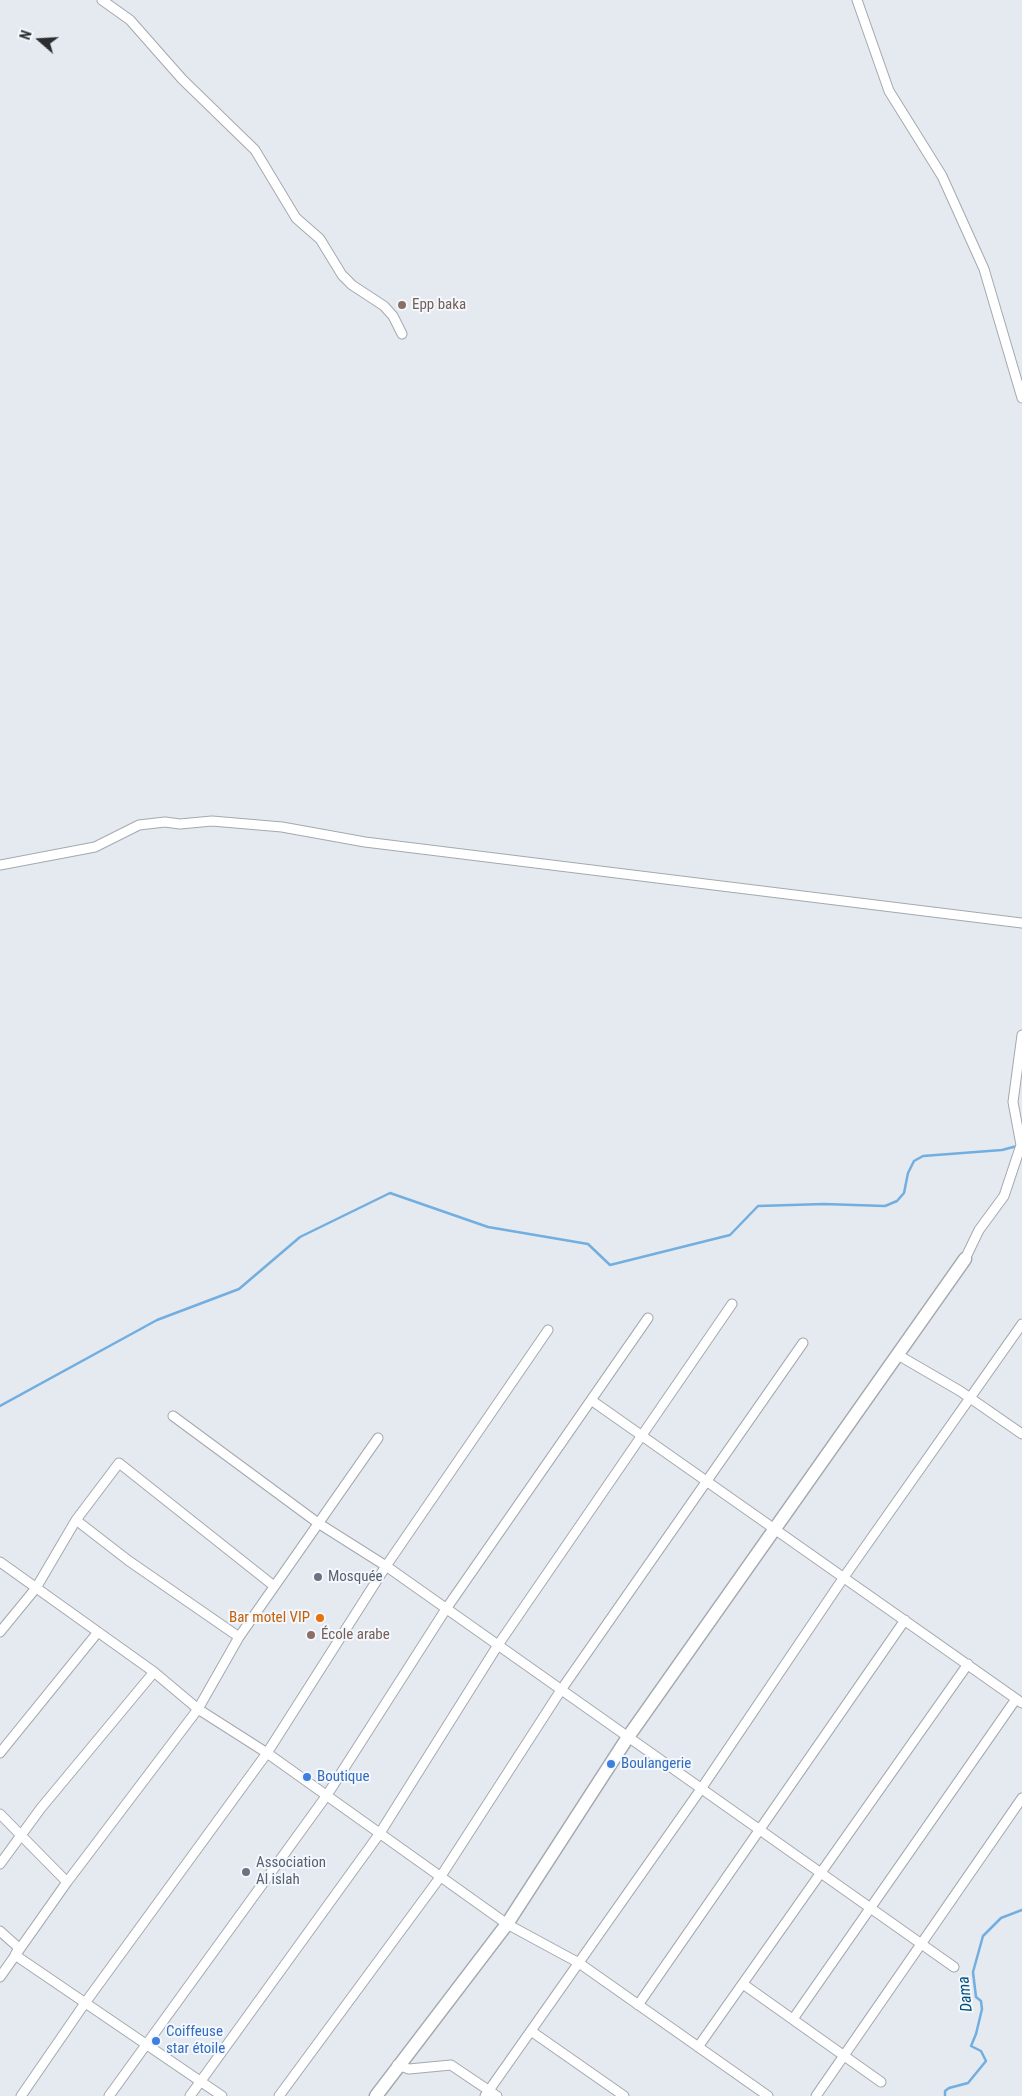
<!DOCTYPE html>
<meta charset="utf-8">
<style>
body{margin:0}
#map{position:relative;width:1022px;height:2096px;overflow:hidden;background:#e5eaf0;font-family:"Roboto Condensed",sans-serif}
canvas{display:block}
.north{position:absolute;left:15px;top:15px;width:50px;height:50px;-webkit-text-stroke:4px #f2f8fe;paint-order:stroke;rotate:289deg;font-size:14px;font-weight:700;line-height:20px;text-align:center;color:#2b2d2f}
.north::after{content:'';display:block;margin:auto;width:18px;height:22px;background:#2b2d2f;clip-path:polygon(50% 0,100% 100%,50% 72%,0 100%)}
</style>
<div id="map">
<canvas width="1022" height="2096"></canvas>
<div class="north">N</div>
</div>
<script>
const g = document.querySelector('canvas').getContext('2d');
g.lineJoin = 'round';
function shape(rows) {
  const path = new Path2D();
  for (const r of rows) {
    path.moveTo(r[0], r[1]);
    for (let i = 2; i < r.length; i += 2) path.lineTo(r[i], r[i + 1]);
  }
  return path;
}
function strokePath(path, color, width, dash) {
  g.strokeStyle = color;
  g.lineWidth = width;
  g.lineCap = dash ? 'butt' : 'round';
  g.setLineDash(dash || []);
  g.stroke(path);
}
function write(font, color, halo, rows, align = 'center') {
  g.font = font + ' "Roboto Condensed",sans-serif';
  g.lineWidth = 4;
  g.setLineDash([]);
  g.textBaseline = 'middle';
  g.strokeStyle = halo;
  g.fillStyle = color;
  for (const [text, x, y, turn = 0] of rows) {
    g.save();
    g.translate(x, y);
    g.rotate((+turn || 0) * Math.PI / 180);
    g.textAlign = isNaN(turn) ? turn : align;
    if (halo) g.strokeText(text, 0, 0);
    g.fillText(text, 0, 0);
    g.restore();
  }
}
strokePath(shape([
 [0,1406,157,1320,239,1289,300,1237,390,1193,488,1227,588,1244,610,1265,730,1235,758,1206,824,1204,885,1206,897,1201,904,1193,908,1173,914,1161,923,1156,1002,1150,1017,1146],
 [945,2096,945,2091,949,2088,968,2083,986,2061,981,2051,971,2046,976,2034,982,2009,981,2001,976,1997,973,1972,983,1936,1001,1918,1022,1910]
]), '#72aedf', 2.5);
const street = shape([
 [102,0,130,20,182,79,255,150,296,218,320,239,342,275,352,285,384,306,393,316,402,334],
 [857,0,889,91,942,176,984,269,1022,398],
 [0,865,95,847,139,825,165,822,180,824,212,821,282,827,365,842,1022,923],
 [965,1259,979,1230,1004,1196,1021,1145,1013,1102,1022,1035],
 [898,1355,960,1391,1022,1434],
 [591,1400,1022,1703],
 [173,1416,318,1523,386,1566,954,1967],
 [76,1520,129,1561,239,1637],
 [0,1562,154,1672,198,1709,267,1753,507,1924,579,1963,768,2096],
 [0,1632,36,1588,76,1520,119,1463,274,1586],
 [0,1753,98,1632],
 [0,1814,67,1882],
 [0,1864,41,1808,154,1672],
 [0,1931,19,1948,15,1955,222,2096],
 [0,1977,67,1882,198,1709,239,1637,378,1438],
 [743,1984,881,2082],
 [638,2005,905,1620],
 [793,2019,1016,1699],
 [531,2031,624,2096],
 [698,2047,968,1664],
 [397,2065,409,2069,451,2065,497,2096],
 [21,2096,85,2003,267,1753,386,1566,548,1330],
 [109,2096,327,1795,446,1609,648,1318],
 [190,2096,380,1833,498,1645,732,1304],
 [279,2096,441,1876,561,1690,803,1343],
 [485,2096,701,1789,844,1577,1022,1324],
 [816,2096,1022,1798]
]);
const secondary = shape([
 [376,2096,507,1924,628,1737,965,1259]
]);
strokePath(street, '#a4a9af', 11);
strokePath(secondary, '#a4a9af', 15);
strokePath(street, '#fff', 9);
strokePath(secondary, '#fff', 12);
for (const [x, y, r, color] of [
 [402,305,5,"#8d6e63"],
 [318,1577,5,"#6b7280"],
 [320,1618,5,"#e8710a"],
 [311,1635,5,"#8d6e63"],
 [611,1764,5,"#3f7fe0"],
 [307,1777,5,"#3f7fe0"],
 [246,1872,5,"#6b7280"],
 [156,2041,5,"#3f7fe0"]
]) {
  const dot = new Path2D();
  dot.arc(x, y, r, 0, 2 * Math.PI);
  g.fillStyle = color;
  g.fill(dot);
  strokePath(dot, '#f2f8fe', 2);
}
write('15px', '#785e54', '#f2f8fe', [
 ["Epp baka",412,305],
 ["École arabe",321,1635]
], 'left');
write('15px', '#5b616d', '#f2f8fe', [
 ["Mosquée",328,1577],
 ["Association",256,1863],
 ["Al islah",256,1880]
], 'left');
write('15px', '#c56008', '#f2f8fe', [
 ["Bar motel VIP",310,1618]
], 'right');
write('15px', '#366cbe', '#f2f8fe', [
 ["Boulangerie",621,1764],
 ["Boutique",317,1777],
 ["Coiffeuse",166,2032],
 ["star étoile",166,2049]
], 'left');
write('italic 16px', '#014d7a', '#f2f8fe', [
 ["Dama",966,1994,-96]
]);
</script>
